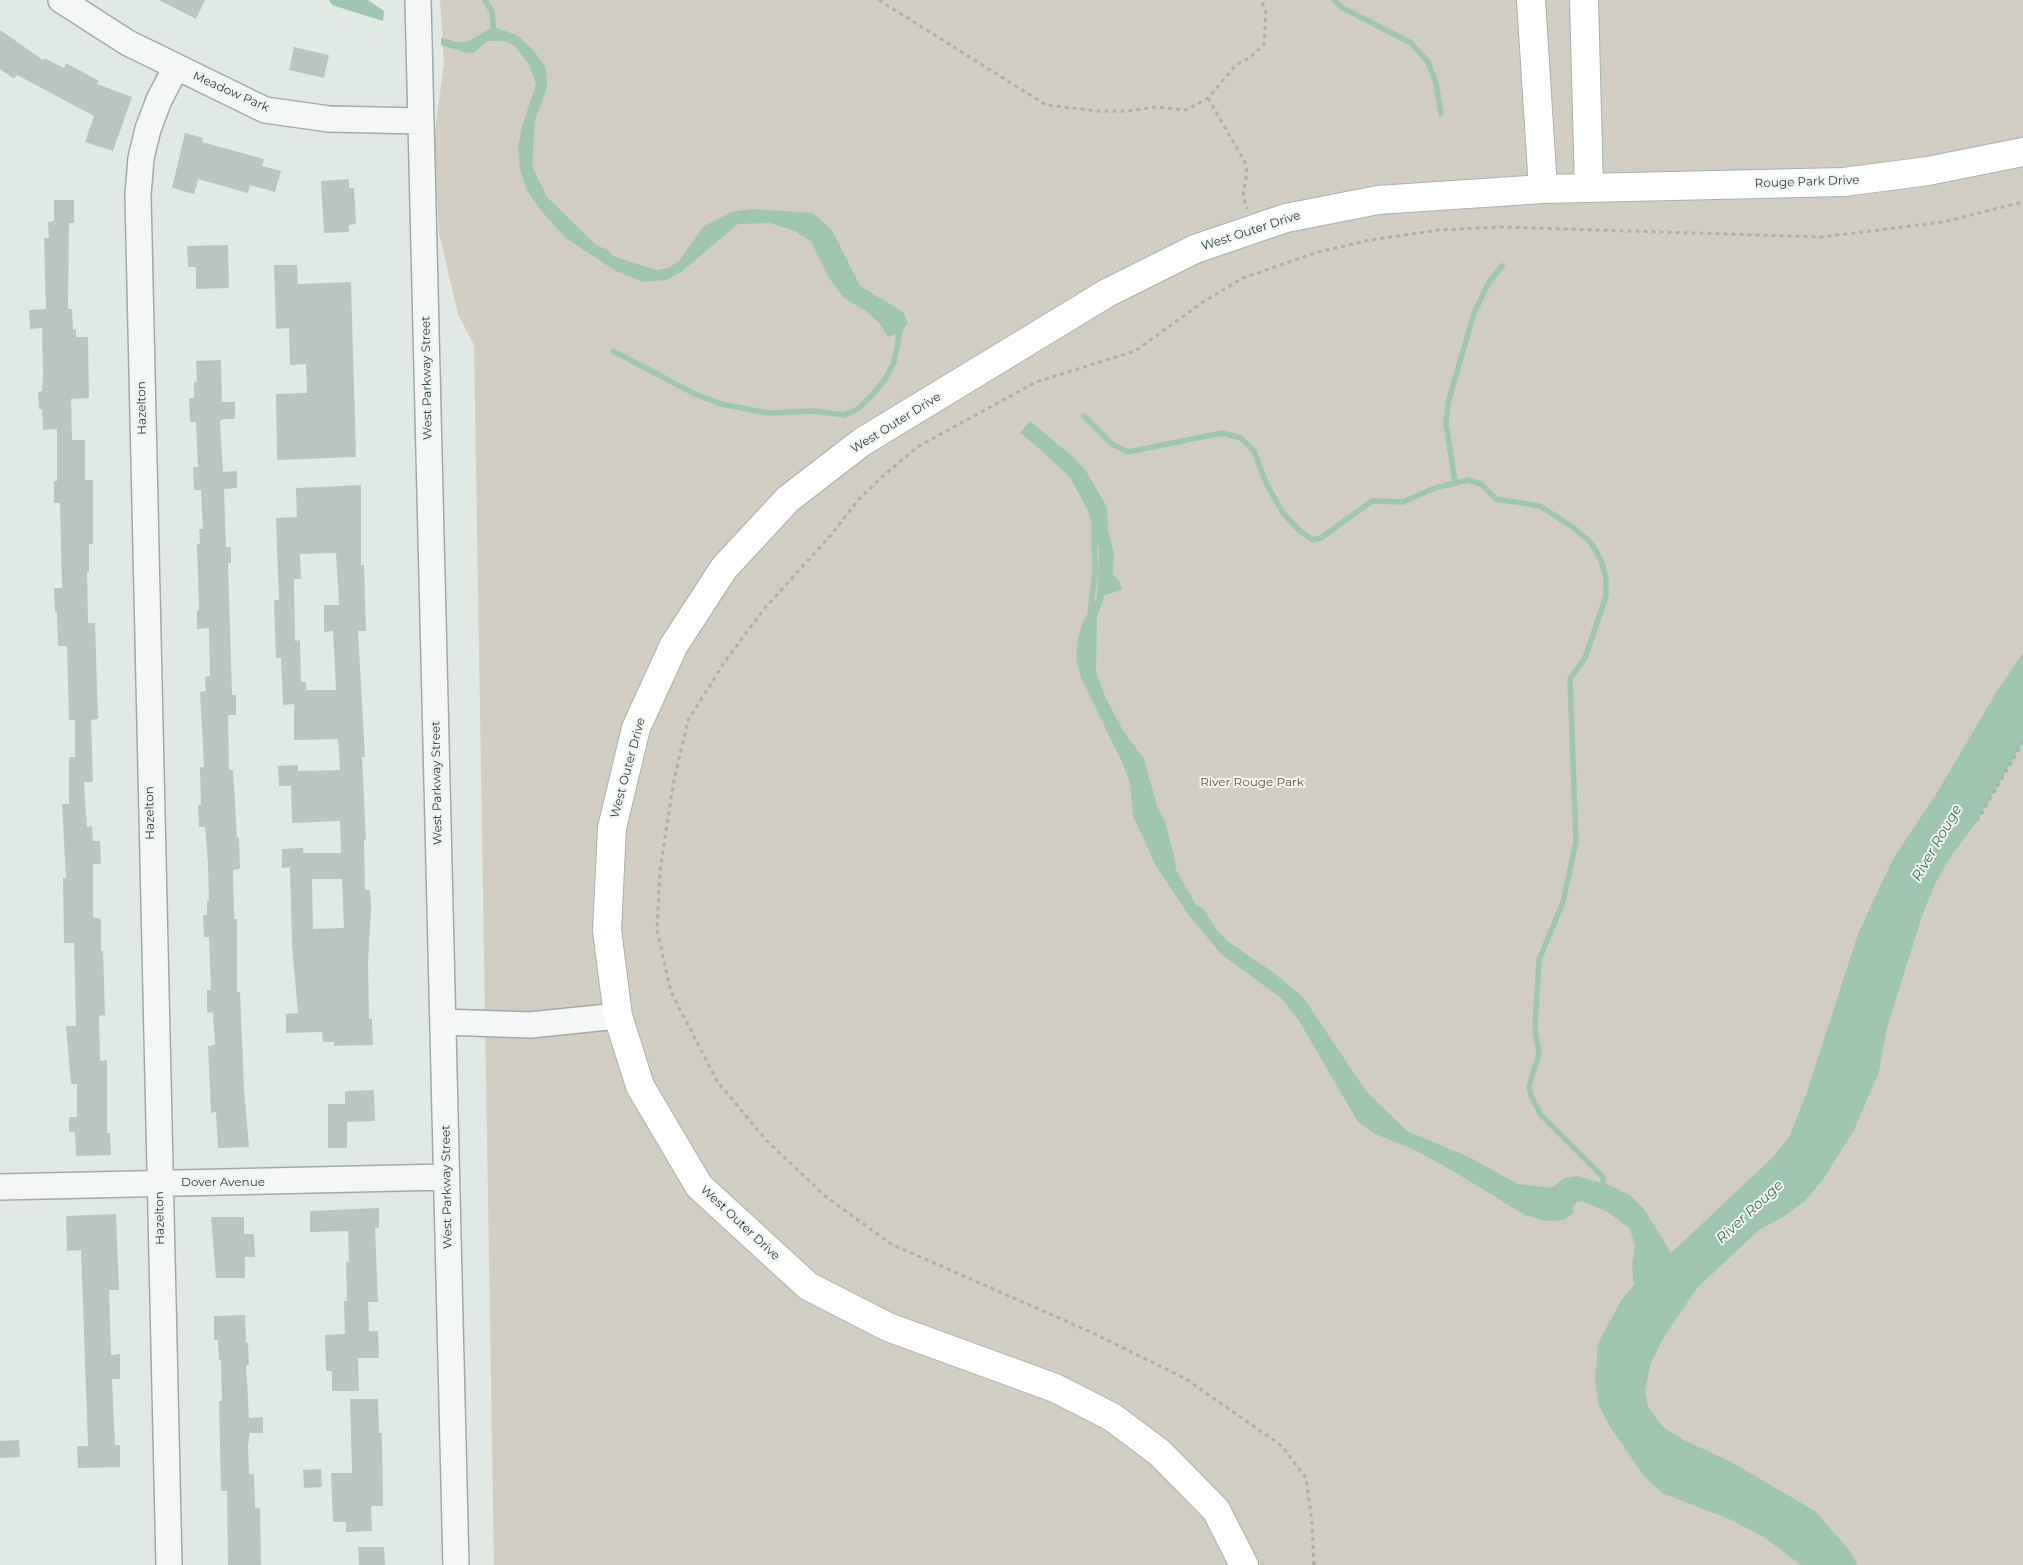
<!DOCTYPE html>
<style>
body{margin:0}
canvas{display:block;background:#e1e9e5}
</style>
<canvas width="2023" height="1565"></canvas>
<script>
const g = document.querySelector('canvas').getContext('2d');
g.lineJoin = 'round';
function paint(path, color) {
  g.fillStyle = color;
  g.fill(path, 'evenodd');
}
function shape(rows) {
  const path = new Path2D();
  for (const r of rows) {
    path.moveTo(r[0], r[1]);
    for (let i = 2; i < r.length; i += 2) path.lineTo(r[i], r[i + 1]);
  }
  return path;
}
function strokePath(path, color, width, dash) {
  g.strokeStyle = color;
  g.lineWidth = width;
  g.lineCap = dash ? 'butt' : 'round';
  g.setLineDash(dash || []);
  g.stroke(path);
}
function write(font, color, halo, rows, align = 'center') {
  g.font = font + ' Montserrat,sans-serif';
  g.lineWidth = 4;
  g.setLineDash([]);
  g.textBaseline = 'middle';
  g.strokeStyle = halo;
  g.fillStyle = color;
  for (const [text, x, y, turn = 0] of rows) {
    g.save();
    g.translate(x, y);
    g.rotate((+turn || 0) * Math.PI / 180);
    g.textAlign = isNaN(turn) ? turn : align;
    if (halo) g.strokeText(text, 0, 0);
    g.fillText(text, 0, 0);
    g.restore();
  }
}
paint(shape([
 [440,0,2023,0,2023,1565,494,1565,474,345,458,314,439,233,434,138,444,63]
]), '#d2cdc3');
paint(shape([
 [329,0,368,0,384,11,383,21,332,5],
 [498,28,518,36,534,51,546,68,547,87,535,120,532,166,547,197,597,246,607,249,613,256,656,270,668,268,679,261,704,226,732,212,751,209,813,213,832,230,860,286,903,312,908,323,900,333,888,337,879,323,866,311,844,298,829,278,811,241,795,231,770,223,738,224,680,273,666,280,643,282,616,271,567,239,543,213,526,189,520,169,518,148,522,127,536,84,528,63,514,45,503,41,487,41,474,53,463,52,441,45,441,37,455,42,467,42,489,29],
 [1030,421,1072,456,1086,471,1107,507,1108,529,1114,555,1113,574,1120,582,1122,590,1105,595,1097,617,1096,672,1105,696,1122,729,1144,759,1158,809,1165,821,1175,860,1177,882,1186,899,1192,904,1203,908,1216,929,1227,941,1274,973,1303,997,1366,1091,1407,1131,1469,1157,1518,1184,1551,1188,1565,1178,1577,1176,1609,1185,1630,1195,1644,1209,1671,1253,1772,1158,1789,1137,1807,1092,1858,934,1870,908,1893,859,1938,791,1997,691,2023,653,2023,742,1977,821,1949,859,1935,884,1923,913,1896,999,1886,1032,1879,1072,1854,1130,1824,1178,1805,1201,1783,1217,1759,1230,1697,1288,1662,1340,1651,1363,1645,1390,1648,1407,1663,1427,1684,1440,1733,1463,1815,1511,1849,1550,1858,1565,1801,1565,1764,1537,1729,1519,1662,1493,1644,1476,1609,1425,1598,1404,1595,1379,1598,1343,1622,1299,1634,1285,1632,1265,1635,1246,1630,1229,1608,1212,1582,1201,1577,1202,1573,1207,1573,1213,1564,1220,1546,1221,1525,1215,1453,1171,1415,1150,1375,1134,1358,1122,1298,1019,1281,998,1221,954,1188,914,1156,866,1133,816,1130,783,1123,764,1081,678,1076,660,1078,639,1082,624,1097,597,1099,549,1088,511,1070,477,1034,444,1020,433]
]), '#9fc6b0');
strokePath(shape([
 [485,0,492,12,494,35],
 [1334,0,1341,7,1411,43,1428,62,1436,83,1441,114],
 [613,351,695,394,721,404,767,413,815,411,844,415,858,409,873,394,886,378,894,362,901,326],
 [1084,416,1112,444,1128,452,1222,433,1241,438,1254,451,1267,485,1283,513,1300,531,1313,540,1321,538,1372,501,1403,502,1435,488,1468,480,1481,484,1496,499,1540,506,1574,528,1591,543,1600,558,1606,577,1606,596,1585,658,1570,679,1576,842,1563,902,1539,960,1535,1029,1539,1054,1529,1086,1531,1096,1541,1115,1603,1177,1604,1190],
 [1455,482,1446,424,1448,403,1474,313,1489,282,1502,266],
 [1090,614,1095,571,1094,527],
 [1173,870,1196,910]
]), '#9fc6b0', 5.5);
paint(shape([
 [159,0,205,0,196,19],
 [0,30,43,60,44,58,64,68,66,63,99,81,97,84,132,97,113,151,85,142,94,116,17,75,14,79,0,69],
 [294,47,329,55,324,78,289,70],
 [185,133,203,138,202,142,264,159,262,166,281,171,275,192,250,185,248,193,198,179,194,194,172,188],
 [349,179,349,188,354,188,356,224,349,225,349,232,324,233,321,181],
 [54,200,74,200,74,223,69,223,68,309,72,309,73,330,76,329,76,337,88,337,89,398,71,399,72,440,85,440,85,480,93,480,93,544,89,544,89,572,87,572,88,623,95,623,98,719,91,720,93,782,84,782,87,827,92,826,93,841,100,841,101,864,93,864,93,917,101,919,101,951,103,951,105,1015,99,1016,100,1061,107,1060,107,1133,110,1133,111,1155,76,1156,75,1132,69,1132,69,1117,77,1117,77,1084,71,1084,66,1026,76,1026,74,943,64,943,63,878,66,878,62,804,69,804,69,757,75,757,75,720,69,720,67,646,58,646,57,612,55,612,54,588,62,588,60,503,54,503,54,481,57,481,57,429,43,430,42,409,39,409,38,392,42,391,43,375,42,328,30,329,29,310,46,309,44,238,49,238,48,222,54,221],
 [228,245,229,288,196,289,196,267,188,267,187,246],
 [274,265,297,265,298,284,351,282,356,457,277,460,276,394,307,393,306,364,290,365,289,328,276,329],
 [221,360,222,402,235,402,235,419,223,419,220,421,223,472,237,471,237,488,224,489,226,547,231,547,231,563,228,563,230,628,232,695,236,695,236,715,228,715,229,770,233,770,237,838,239,838,240,869,233,870,234,919,237,919,237,992,240,992,244,1089,249,1147,218,1148,216,1112,211,1113,210,1090,208,1046,215,1045,213,1012,207,1013,207,990,211,990,209,937,204,937,203,915,207,915,207,901,209,901,208,863,205,827,199,827,198,805,201,805,200,767,204,767,200,692,206,691,205,677,210,676,209,628,197,629,197,610,199,610,197,544,200,544,199,529,203,529,201,490,194,490,193,467,198,467,196,422,190,422,189,398,194,398,194,382,197,382,196,361],
 [361,485,361,565,364,565,366,631,358,631,365,757,362,757,366,840,364,840,365,890,370,890,371,906,368,963,369,1019,372,1019,373,1045,334,1046,334,1042,323,1042,322,1032,286,1033,286,1014,298,1013,292,945,290,867,282,868,282,849,303,848,303,853,341,853,340,821,292,823,291,786,279,786,278,766,298,765,298,771,340,770,338,739,294,740,294,704,283,705,281,658,276,658,275,635,274,600,279,600,276,518,297,517,296,488],
 [336,553,339,605,324,605,324,632,333,631,336,690,306,690,306,682,301,682,300,640,295,641,294,579,301,579,300,554],
 [312,879,342,879,344,928,313,929],
 [374,1090,375,1121,347,1122,347,1148,328,1148,328,1104,345,1104,345,1091],
 [379,1208,379,1228,375,1228,378,1302,368,1302,369,1331,378,1331,379,1358,358,1358,359,1391,332,1391,332,1371,326,1371,325,1335,345,1334,344,1301,347,1301,346,1262,349,1262,348,1231,310,1232,310,1211],
 [116,1214,119,1290,109,1290,111,1355,120,1354,120,1379,112,1379,115,1445,120,1445,120,1467,78,1468,77,1446,88,1446,81,1250,67,1251,66,1216],
 [211,1217,244,1217,244,1234,254,1234,255,1257,245,1257,245,1278,216,1278],
 [245,1315,246,1343,248,1343,249,1365,246,1365,249,1418,263,1417,263,1433,250,1433,248,1445,249,1474,254,1474,255,1508,260,1508,261,1565,228,1565,227,1491,221,1491,219,1401,222,1401,221,1360,219,1360,218,1340,214,1340,214,1316],
 [350,1399,378,1399,379,1433,382,1433,383,1506,371,1506,372,1531,346,1532,346,1522,333,1522,331,1473,352,1473],
 [19,1440,20,1457,0,1458,0,1441],
 [321,1469,322,1487,304,1488,303,1470],
 [358,1547,384,1547,385,1565,359,1565]
]), '#b9c5c0');
const minor = shape([
 [61,0,128,43,265,110,329,119,420,121],
 [418,0,456,1565],
 [443,1022,530,1025,618,1016],
 [0,1187,446,1177],
 [169,1565,138,195,141,158,148,129,159,100,176,67]
]);
const major = shape([
 [1531,0,1543,189],
 [1584,0,1589,188],
 [1244,1565,1216,1510,1160,1453,1112,1417,1055,1388,888,1327,808,1286,699,1186,640,1086,618,1016,607,930,612,828,636,728,674,645,724,568,788,499,862,442,1107,293,1195,249,1286,218,1378,200,1543,189,1844,182,1928,171,2023,152]
]);
strokePath(minor, '#9faca6', 28);
strokePath(major, '#a1b4ab', 30);
strokePath(shape([
 [879,0,1046,105,1097,111,1127,111,1156,107,1186,110,1208,98,1236,65,1251,57,1264,44,1266,12,1261,0],
 [1208,98,1245,162,1247,172,1243,196,1247,209],
 [1977,821,2023,742],
 [1314,1565,1312,1523,1306,1478,1282,1446,1186,1379,1093,1333,891,1244,825,1196,766,1140,717,1081,671,992,657,930,660,871,673,785,688,720,726,660,764,609,830,536,859,499,884,475,919,446,1036,382,1135,351,1203,302,1243,278,1318,252,1370,240,1439,230,1501,227,1822,237,1943,222,2023,202]
]), '#a8b1ad', 3, [4, 4]);
strokePath(minor, '#f4f7f6', 25);
strokePath(major, '#fff', 28);
write('12px', '#2b3f36', '#f1f6f3', [
 ["Meadow Park",231,92,24],
 ["Rouge Park Drive",1807,182,-2],
 ["West Outer Drive",1251,231,-18],
 ["West Parkway Street",427,378,-91],
 ["Hazelton",142,408,-91],
 ["West Outer Drive",896,423,-32],
 ["West Outer Drive",628,768,-75],
 ["West Parkway Street",437,783,-91],
 ["Hazelton",150,813,-91],
 ["Dover Avenue",223,1182],
 ["West Parkway Street",447,1187,-91],
 ["Hazelton",160,1218,-91],
 ["West Outer Drive",740,1223,43]
]);
write('12px', '#5a5139', '#f1f6f3', [
 ["River Rouge Park",1252,782]
]);
write('italic 14px', '#387053', '#f1f6f3', [
 ["River Rouge",1937,843,-60],
 ["River Rouge",1750,1212,-43]
]);
</script>
